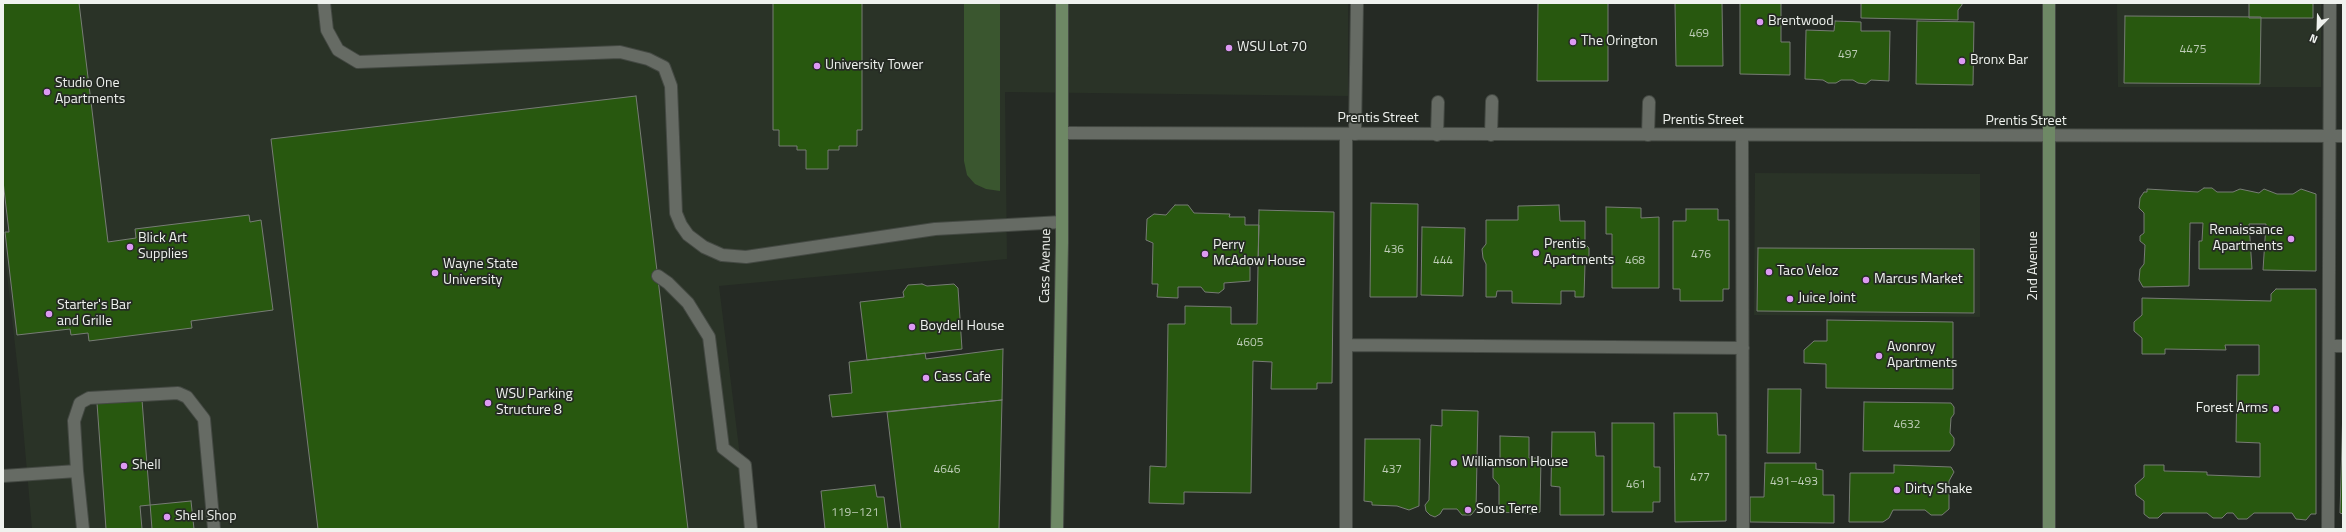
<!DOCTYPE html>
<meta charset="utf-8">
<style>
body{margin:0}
#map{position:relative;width:2346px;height:532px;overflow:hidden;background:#252a24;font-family:"Titillium Web",sans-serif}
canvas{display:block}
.frame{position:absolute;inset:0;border:4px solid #eff2ee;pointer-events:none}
.north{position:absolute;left:2298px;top:8px;width:40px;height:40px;-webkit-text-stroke:3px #252a24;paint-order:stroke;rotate:203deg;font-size:11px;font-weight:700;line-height:16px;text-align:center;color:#eff2ee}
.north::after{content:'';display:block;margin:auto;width:14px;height:18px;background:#eff2ee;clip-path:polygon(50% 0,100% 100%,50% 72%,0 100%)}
</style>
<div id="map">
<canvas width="2346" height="532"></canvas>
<div class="frame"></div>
<div class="north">N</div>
</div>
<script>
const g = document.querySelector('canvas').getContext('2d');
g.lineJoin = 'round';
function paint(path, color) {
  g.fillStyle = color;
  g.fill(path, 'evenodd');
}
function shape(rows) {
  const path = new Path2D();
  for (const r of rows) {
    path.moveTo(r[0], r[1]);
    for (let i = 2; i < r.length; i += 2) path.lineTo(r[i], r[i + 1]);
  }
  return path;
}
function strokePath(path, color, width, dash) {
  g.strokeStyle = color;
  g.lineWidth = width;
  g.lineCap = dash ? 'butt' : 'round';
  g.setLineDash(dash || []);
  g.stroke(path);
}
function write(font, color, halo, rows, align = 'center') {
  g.font = font + ' "Titillium Web",sans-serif';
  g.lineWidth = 3.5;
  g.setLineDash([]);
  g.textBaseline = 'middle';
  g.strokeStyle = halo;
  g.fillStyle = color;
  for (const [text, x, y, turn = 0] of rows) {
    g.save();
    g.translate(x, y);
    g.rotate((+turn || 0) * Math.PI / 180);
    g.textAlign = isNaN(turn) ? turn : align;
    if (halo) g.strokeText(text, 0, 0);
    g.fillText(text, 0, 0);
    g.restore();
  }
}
paint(shape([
 [3,3,1348,3,1348,96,1005,92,1007,259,719,286,749,529,32,529,19,380,3,239],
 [2117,3,2321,3,2321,87,2118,87],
 [1755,173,1980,174,1980,317,1754,315]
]), '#2a3327');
paint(shape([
 [964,3,1000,3,1000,191,986,189,975,184,967,175,964,161]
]), '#3a562f');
const building = shape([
 [3,3,79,3,108,242,136,238,135,229,249,215,250,222,261,220,273,310,191,321,192,328,89,341,88,333,71,335,70,329,17,335,5,232,9,232,3,181,3,3],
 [773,3,862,3,862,130,857,130,857,146,839,146,839,150,828,150,828,169,806,169,806,150,797,150,797,146,779,146,779,130,773,130,773,3],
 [1538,3,1608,3,1608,81,1537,81,1538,3],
 [1675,3,1722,3,1723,66,1676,66,1675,3],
 [1740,3,1781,3,1781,42,1790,42,1790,75,1740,74,1740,3],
 [1861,3,1962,3,1962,5,1958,10,1958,20,1861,18,1861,3],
 [2249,3,2313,3,2313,18,2249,18,2249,3],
 [2125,16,2261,17,2260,84,2124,83,2125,16],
 [1835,21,1861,22,1861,31,1890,31,1889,81,1871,80,1866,84,1858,83,1853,80,1841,80,1836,83,1828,83,1823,80,1805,79,1806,30,1834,31,1835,21],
 [1917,21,1974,22,1973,85,1916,84,1917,21],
 [636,96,688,529,318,529,271,139,636,96],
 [2204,188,2212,188,2217,192,2233,192,2240,189,2259,193,2264,189,2277,194,2293,194,2301,189,2316,194,2316,271,2263,270,2266,224,2249,224,2252,269,2199,269,2199,241,2202,241,2203,223,2190,223,2189,286,2143,287,2139,280,2140,269,2144,264,2145,245,2140,241,2140,236,2144,233,2144,213,2139,208,2140,198,2144,192,2147,192,2147,189,2198,192,2204,188],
 [1371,203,1418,204,1417,297,1370,297,1371,203],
 [1175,205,1188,205,1194,213,1230,214,1229,217,1245,217,1245,225,1259,225,1258,265,1250,265,1250,281,1224,283,1224,289,1219,293,1205,292,1201,287,1178,287,1178,298,1157,297,1158,284,1152,284,1153,243,1146,240,1147,219,1154,214,1166,215,1175,205],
 [1559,205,1560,221,1585,221,1585,244,1589,248,1589,257,1585,264,1584,297,1575,297,1575,291,1561,291,1561,304,1512,303,1512,291,1497,291,1496,297,1486,297,1486,264,1483,258,1482,249,1486,244,1486,220,1518,220,1518,206,1559,205],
 [1606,207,1641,208,1641,218,1659,217,1659,288,1612,288,1612,234,1606,234,1606,207],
 [1686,209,1718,209,1718,220,1729,220,1729,289,1723,289,1723,301,1680,301,1680,289,1673,289,1673,221,1686,221,1686,209],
 [1259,210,1334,212,1332,383,1317,383,1317,389,1271,389,1272,362,1253,361,1251,493,1184,492,1184,504,1149,503,1150,466,1166,467,1168,324,1185,324,1185,306,1231,307,1231,324,1257,324,1259,210],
 [1422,227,1465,228,1463,296,1421,295,1422,227],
 [1758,248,1974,249,1974,313,1757,311,1758,248],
 [922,284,927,286,954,284,958,288,962,349,867,360,860,302,904,297,903,292,908,285,922,284],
 [2276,289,2316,289,2316,514,2311,514,2306,520,2296,519,2292,513,2254,513,2247,519,2238,519,2233,513,2227,513,2222,518,2213,518,2207,513,2163,513,2158,518,2149,518,2144,514,2144,501,2136,495,2135,485,2144,477,2144,465,2164,465,2164,471,2207,472,2207,475,2260,477,2260,443,2236,442,2237,375,2259,375,2259,345,2225,345,2226,350,2165,349,2165,354,2142,354,2142,338,2134,331,2134,322,2142,315,2142,298,2271,301,2271,294,2276,289],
 [1827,320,1953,322,1953,389,1826,388,1826,364,1804,363,1804,350,1814,341,1827,341,1827,320],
 [1003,349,1002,400,832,417,829,395,852,393,849,362,925,353,926,359,1003,349],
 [1768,389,1801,389,1800,453,1767,453,1768,389],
 [142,400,152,529,106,529,97,403,142,400],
 [1002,400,999,529,901,529,887,412,1002,400],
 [1864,402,1951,403,1954,407,1954,414,1951,418,1950,433,1954,438,1954,445,1950,451,1863,451,1864,402],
 [2343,406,2343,514,2340,513,2343,406],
 [1442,410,1478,411,1476,509,1471,515,1462,515,1457,509,1443,509,1440,514,1435,517,1430,515,1426,511,1425,505,1429,500,1431,425,1442,426,1442,410],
 [1674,413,1717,413,1718,435,1726,435,1726,521,1675,522,1674,413],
 [1612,423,1654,423,1654,467,1660,467,1660,502,1653,502,1653,512,1612,512,1612,423],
 [1552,432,1595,432,1596,456,1604,456,1604,515,1560,515,1560,487,1551,486,1552,432],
 [1500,436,1529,437,1529,458,1541,458,1540,512,1534,514,1499,512,1499,485,1493,478,1493,465,1500,458,1500,436],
 [1365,439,1420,439,1419,506,1409,510,1397,506,1372,505,1372,502,1364,501,1365,439],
 [1765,463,1816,463,1816,469,1823,470,1823,495,1834,495,1834,523,1750,522,1750,497,1764,497,1765,463],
 [1894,465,1951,467,1954,472,1949,481,1949,509,1942,515,1931,515,1925,510,1893,510,1889,518,1883,522,1849,522,1850,473,1894,473,1894,465],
 [875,485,877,497,884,497,888,529,825,529,821,491,875,485],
 [191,501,194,529,142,529,140,506,191,501]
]);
paint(building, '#28580f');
strokePath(building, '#777c75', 1);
const lane = shape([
 [324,3,327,30,338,50,358,62,620,52,648,59,664,67,671,86,676,213,681,225,688,235,704,247,722,255,746,257,935,229,1062,222],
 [1346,134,1346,529],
 [1355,134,1357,3],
 [1437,135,1438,102],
 [1491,135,1492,101],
 [1648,135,1649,102],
 [1742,136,1743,529],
 [658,276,668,283,688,303,709,337,723,448,745,465,751,529],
 [1347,345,1743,348],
 [2330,346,2343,346],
 [77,471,83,529],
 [3,476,77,471,74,421,80,403,89,398,178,393,187,397,204,419,214,529],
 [2328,529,2330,3]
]);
const street = shape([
 [1062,133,2343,136]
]);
const secondary = shape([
 [1057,529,1062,242,1062,3],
 [2049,529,2049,3]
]);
strokePath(lane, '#444943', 14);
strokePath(street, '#444943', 14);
strokePath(secondary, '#444943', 14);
strokePath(lane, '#666b64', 12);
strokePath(street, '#666b64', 12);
strokePath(secondary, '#6e8865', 12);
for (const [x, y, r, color] of [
 [1760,22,4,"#dd99f3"],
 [1573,42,4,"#dd99f3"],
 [1229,48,4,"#dd99f3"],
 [1962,61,4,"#dd99f3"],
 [817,66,4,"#dd99f3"],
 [47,92,4,"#dd99f3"],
 [2291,239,4,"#dd99f3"],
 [130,247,4,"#dd99f3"],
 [1536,253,4,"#dd99f3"],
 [1205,254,4,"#dd99f3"],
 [1769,272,4,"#dd99f3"],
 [435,273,4,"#dd99f3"],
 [1866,280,4,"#dd99f3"],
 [1790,299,4,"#dd99f3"],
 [49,314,4,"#dd99f3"],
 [912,327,4,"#dd99f3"],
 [1879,356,4,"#dd99f3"],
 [926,378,4,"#dd99f3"],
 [488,403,4,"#dd99f3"],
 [2276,409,4,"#dd99f3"],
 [1454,463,4,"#dd99f3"],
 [124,466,4,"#dd99f3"],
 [1897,490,4,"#dd99f3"],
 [1468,510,4,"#dd99f3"],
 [167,517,4,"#dd99f3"]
]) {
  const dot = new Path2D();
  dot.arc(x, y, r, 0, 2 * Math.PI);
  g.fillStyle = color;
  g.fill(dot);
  strokePath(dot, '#252a24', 1.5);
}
write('12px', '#bdccb6', null, [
 ["469",1699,34],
 ["4475",2193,50],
 ["497",1848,55],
 ["436",1394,250],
 ["476",1701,255],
 ["444",1443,261],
 ["468",1635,261],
 ["4605",1250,343],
 ["4632",1907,425],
 ["4646",947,470],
 ["437",1392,470],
 ["477",1700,478],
 ["491–493",1794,482],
 ["461",1636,485],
 ["119–121",855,513]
]);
write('14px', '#eff2ee', '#252a24', [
 ["Brentwood",1768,22],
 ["The Orington",1581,42],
 ["WSU Lot 70",1237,48],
 ["Bronx Bar",1970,61],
 ["University Tower",825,66],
 ["Studio One",55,84],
 ["Apartments",55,100],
 ["Renaissance",2283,231,"right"],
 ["Apartments",2283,247,"right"],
 ["Blick Art",138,239],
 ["Supplies",138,255],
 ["Prentis",1544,245],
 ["Apartments",1544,261],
 ["Perry",1213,246],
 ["McAdow House",1213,262],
 ["Wayne State",443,265],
 ["University",443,281],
 ["Taco Veloz",1777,272],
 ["Marcus Market",1874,280],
 ["Juice Joint",1798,299],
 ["Starter's Bar",57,306],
 ["and Grille",57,322],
 ["Boydell House",920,327],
 ["Avonroy",1887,348],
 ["Apartments",1887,364],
 ["Cass Cafe",934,378],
 ["WSU Parking",496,395],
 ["Structure 8",496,411],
 ["Forest Arms",2268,409,"right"],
 ["Williamson House",1462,463],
 ["Shell",132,466],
 ["Dirty Shake",1905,490],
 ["Sous Terre",1476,510],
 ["Shell Shop",175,517]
], 'left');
write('14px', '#eff2ee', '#252a24', [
 ["Prentis Street",1378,119],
 ["Prentis Street",1703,121],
 ["Prentis Street",2026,122],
 ["Cass Avenue",1046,266,-89],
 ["2nd Avenue",2034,266,-90]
]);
</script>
